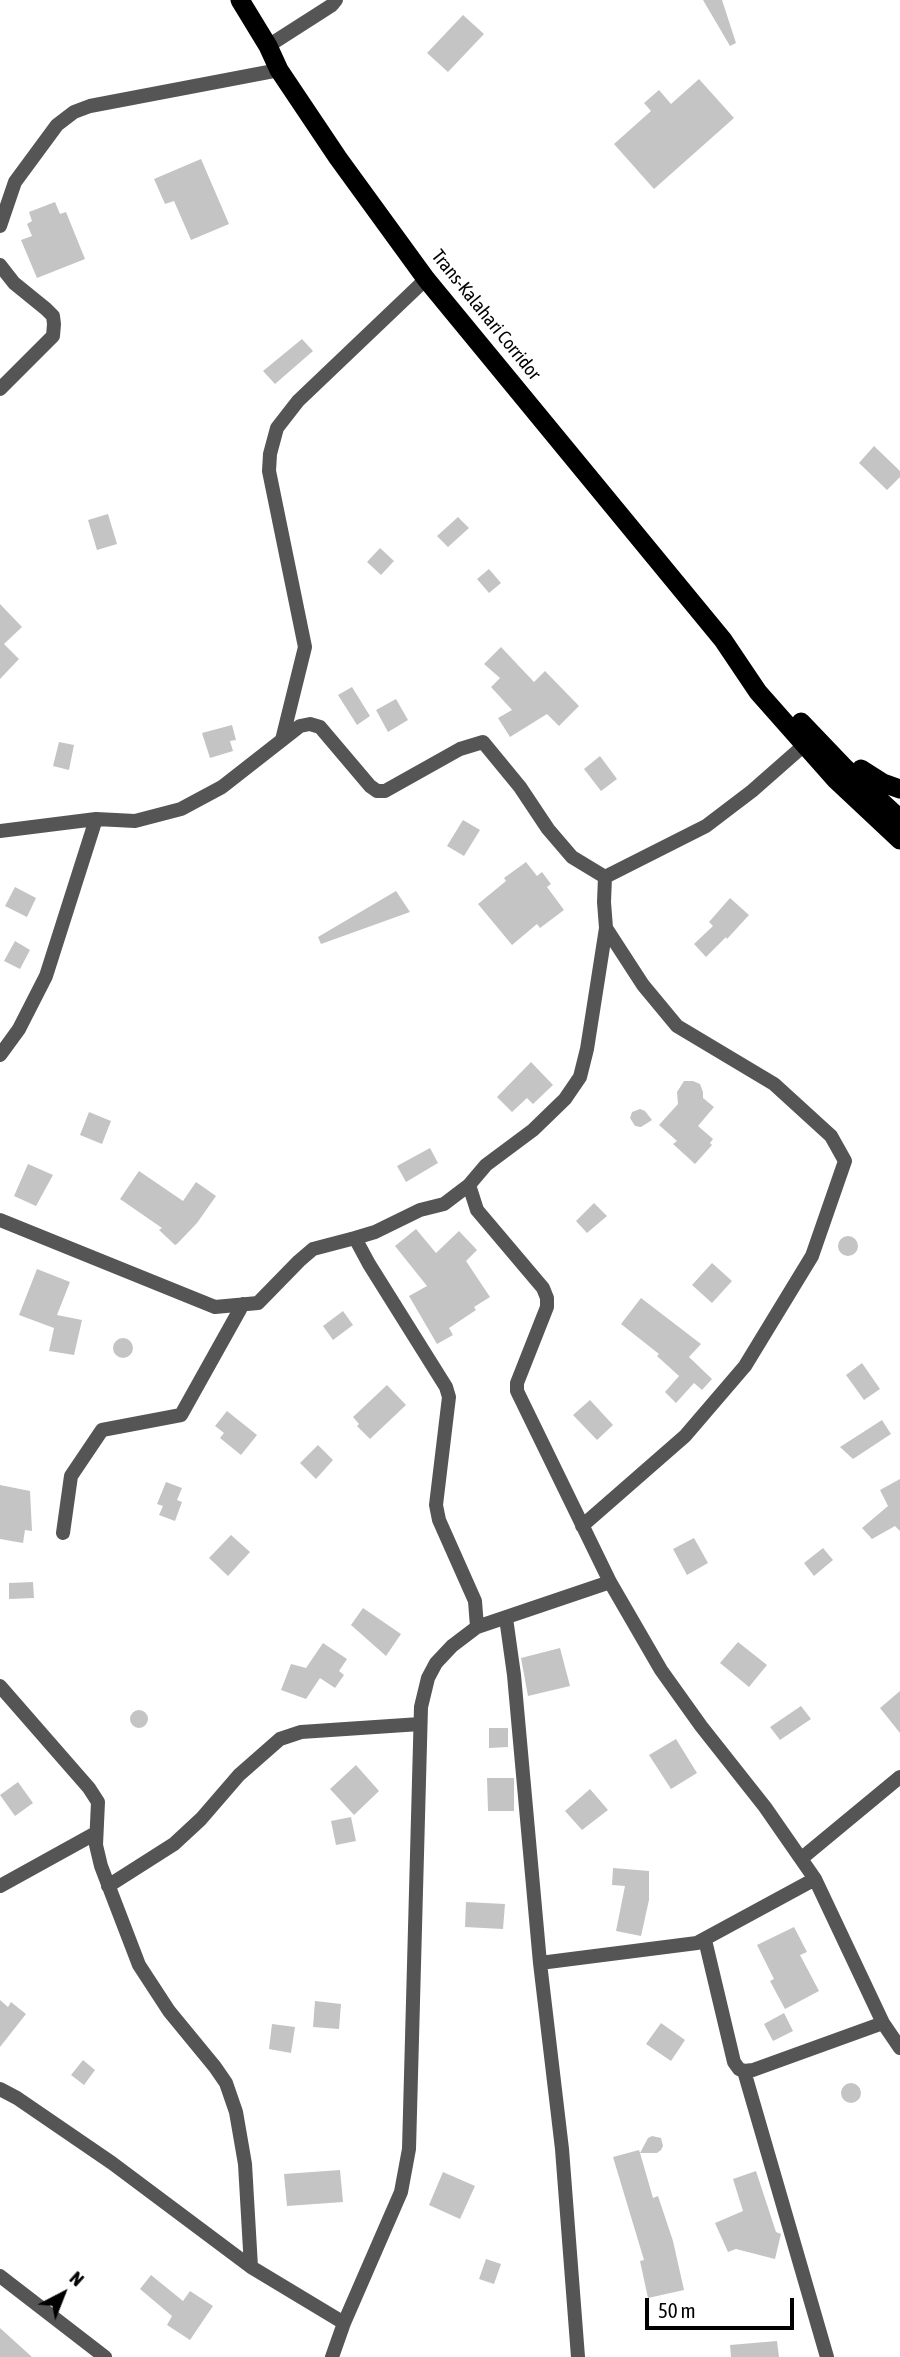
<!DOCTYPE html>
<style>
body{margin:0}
#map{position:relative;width:900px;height:2357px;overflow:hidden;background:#fff;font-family:"Asap Condensed",sans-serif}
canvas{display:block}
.north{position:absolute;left:28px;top:2259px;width:70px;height:70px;-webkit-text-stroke:5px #fff;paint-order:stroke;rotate:42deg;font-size:19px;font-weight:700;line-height:28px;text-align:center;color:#000}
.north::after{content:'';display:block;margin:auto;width:24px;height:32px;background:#000;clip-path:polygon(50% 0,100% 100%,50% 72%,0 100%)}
.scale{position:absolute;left:645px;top:2298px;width:149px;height:32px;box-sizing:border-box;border:4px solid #000;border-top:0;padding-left:9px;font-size:21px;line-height:24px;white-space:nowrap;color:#000;-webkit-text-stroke:5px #fff;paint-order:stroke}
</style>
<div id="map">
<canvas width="900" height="2357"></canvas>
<div class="north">N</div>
<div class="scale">50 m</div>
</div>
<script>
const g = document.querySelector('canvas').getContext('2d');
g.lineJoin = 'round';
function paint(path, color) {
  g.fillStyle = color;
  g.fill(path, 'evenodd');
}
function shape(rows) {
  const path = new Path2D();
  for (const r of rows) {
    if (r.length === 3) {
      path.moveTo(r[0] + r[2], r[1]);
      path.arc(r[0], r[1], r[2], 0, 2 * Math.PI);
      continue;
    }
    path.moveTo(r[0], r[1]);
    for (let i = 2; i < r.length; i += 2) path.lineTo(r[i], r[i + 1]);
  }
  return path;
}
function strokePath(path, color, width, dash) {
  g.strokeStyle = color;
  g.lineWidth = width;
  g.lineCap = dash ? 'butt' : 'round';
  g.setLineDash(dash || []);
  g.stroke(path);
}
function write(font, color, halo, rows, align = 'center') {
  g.font = font + ' "Asap Condensed",sans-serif';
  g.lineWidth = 5;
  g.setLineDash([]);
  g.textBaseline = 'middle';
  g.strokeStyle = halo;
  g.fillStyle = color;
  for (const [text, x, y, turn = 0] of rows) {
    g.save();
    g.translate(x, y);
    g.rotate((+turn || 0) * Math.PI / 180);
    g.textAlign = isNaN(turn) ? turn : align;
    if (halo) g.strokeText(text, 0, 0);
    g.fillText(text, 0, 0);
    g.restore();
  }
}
paint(shape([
 [703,0,722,0,736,43,730,46],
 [463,15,484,34,448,72,427,53],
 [699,79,734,118,654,189,614,144,651,111,644,103,659,90,671,104],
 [201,159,229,224,191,240,174,201,165,204,154,179],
 [55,202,60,214,66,212,85,259,37,278,21,240,32,236,27,224,32,221,29,212],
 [302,339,313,351,275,384,263,371],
 [874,446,900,471,900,477,887,490,859,463],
 [108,514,117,544,97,550,88,520],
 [458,517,469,528,448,547,437,536],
 [380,548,394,561,381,575,367,562],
 [489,569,501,583,489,593,477,579],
 [0,604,22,627,4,644,19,659,0,679],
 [501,647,534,682,545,671,579,706,559,726,547,714,510,737,498,718,512,710,491,687,500,678,484,664],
 [352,687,370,716,357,725,338,695],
 [396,699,408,720,388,732,376,710],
 [232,725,236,740,230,741,233,751,210,758,202,733],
 [59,742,74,745,69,770,53,766],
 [600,756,617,779,601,791,584,769],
 [463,820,480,830,464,856,447,846],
 [526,862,537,876,542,872,551,884,547,887,564,910,540,928,537,924,512,945,478,904,506,881,504,878],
 [15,887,36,898,27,917,5,906],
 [396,891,410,912,321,944,318,937],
 [730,898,749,915,727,939,726,937,706,957,694,944,713,926,709,922],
 [15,941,30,950,20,969,4,961],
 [531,1062,553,1085,533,1104,527,1098,512,1112,497,1097],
 [684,1081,693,1081,700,1084,703,1092,703,1098,714,1107,698,1126,713,1139,710,1143,712,1145,695,1164,673,1144,677,1141,659,1125,678,1104,677,1092],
 [640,1109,645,1111,652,1120,641,1127,635,1126,630,1118,632,1112],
 [89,1112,111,1121,102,1144,80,1135],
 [430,1148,438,1163,406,1182,397,1166],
 [28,1164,53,1175,36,1206,14,1196],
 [139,1171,183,1201,196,1182,216,1196,197,1223,177,1244,175,1245,159,1230,162,1228,120,1199],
 [594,1203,607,1216,587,1233,576,1221],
 [416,1229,436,1253,459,1231,477,1250,466,1261,490,1297,474,1307,476,1310,449,1328,453,1335,437,1344,409,1296,427,1286,395,1246],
 [848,1246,10],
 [712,1263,732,1281,712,1303,692,1285],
 [37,1269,70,1282,57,1315,82,1320,74,1355,49,1351,54,1328,19,1315],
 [641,1298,701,1344,689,1357,712,1379,702,1390,694,1383,676,1403,665,1392,679,1376,657,1356,659,1354,621,1324],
 [343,1311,353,1325,333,1340,323,1326],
 [123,1348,10],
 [862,1363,880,1389,864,1400,846,1375],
 [387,1385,406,1405,370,1439,357,1426,359,1424,353,1417],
 [590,1400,613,1425,597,1440,573,1415],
 [227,1411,257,1435,241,1455,220,1438,224,1433,215,1426],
 [882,1420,891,1434,853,1459,840,1447],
 [318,1445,333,1460,316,1479,300,1463],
 [900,1479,900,1531,895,1526,872,1539,862,1528,888,1506,880,1490],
 [166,1482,182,1488,177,1500,182,1502,175,1521,159,1515,163,1506,157,1504],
 [0,1485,30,1491,32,1531,25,1530,23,1543,0,1539],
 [231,1535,250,1552,228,1576,209,1558],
 [694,1538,708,1563,687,1575,673,1549],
 [823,1548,833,1560,814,1576,804,1563],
 [33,1582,34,1598,9,1599,9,1583],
 [363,1608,401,1634,386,1656,351,1625],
 [738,1642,767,1665,749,1687,720,1663],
 [323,1643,347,1659,339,1671,344,1675,335,1688,320,1678,306,1699,281,1690,291,1664,306,1668],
 [560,1648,570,1686,528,1696,521,1658],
 [900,1691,900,1733,880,1708],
 [801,1706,811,1719,780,1740,770,1727],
 [139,1719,9],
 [489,1728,508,1728,508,1747,489,1748],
 [676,1739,697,1773,671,1789,649,1755],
 [356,1765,379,1791,354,1815,330,1789],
 [487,1778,514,1778,514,1811,488,1811],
 [18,1782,33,1803,15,1816,0,1795],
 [590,1789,608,1810,582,1830,565,1811],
 [351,1817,356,1841,336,1845,331,1821],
 [613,1868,649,1871,649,1900,641,1936,616,1931,625,1886,612,1885],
 [466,1902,505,1904,503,1929,465,1927],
 [794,1927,807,1952,800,1955,819,1991,785,2009,770,1981,774,1979,757,1945],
 [0,2000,8,2007,11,2002,26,2014,0,2047],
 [315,2001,341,2004,339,2029,313,2027],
 [784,2013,793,2031,773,2041,764,2024],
 [661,2023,685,2040,671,2061,646,2044],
 [272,2024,295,2027,291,2053,269,2049],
 [83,2060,95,2070,84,2085,71,2075],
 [851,2093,10],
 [652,2136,661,2138,663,2146,661,2150,657,2153,640,2153,653,2198,658,2196,673,2241,684,2290,648,2298,640,2261,644,2260,613,2157,639,2150,640,2153,648,2138],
 [340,2170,343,2202,287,2206,284,2174],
 [756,2171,776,2232,781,2234,775,2259,736,2249,728,2252,715,2223,743,2211,733,2179],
 [443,2172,475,2186,460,2219,429,2205],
 [486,2259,501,2264,494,2284,479,2279],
 [151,2275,183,2301,190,2291,213,2306,190,2340,167,2325,172,2316,140,2289],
 [0,2328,32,2357,0,2357],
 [777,2341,779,2357,731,2357,730,2345]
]), '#c4c4c4');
strokePath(shape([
 [268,46,332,5,336,0],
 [0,226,15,182,57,125,74,112,90,106,279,70],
 [0,265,14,283,46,309,53,316,54,324,53,336,0,389],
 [282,740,305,647,269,471,270,454,277,428,298,401,426,279],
 [810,740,752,791,706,826,605,877,604,902,606,928,587,1049,580,1077,565,1099,533,1130,486,1165,469,1185,477,1210,543,1288,547,1298,547,1307,517,1383,517,1391,610,1582,661,1670,701,1726,765,1807,815,1879,883,2023,900,2048],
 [0,831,96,819,135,821,181,809,222,787,300,726,310,724,320,727,370,786,377,791,385,791,460,749,483,742,520,787,548,829,572,857,605,877],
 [0,1055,19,1029,46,976,96,819],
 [469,1185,444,1204,420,1210,375,1232,355,1238,369,1264,446,1387,449,1397,436,1505,439,1520,475,1601,477,1627],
 [0,1220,215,1307,258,1303,299,1261,313,1249,355,1238],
 [582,1526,685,1436,745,1366,812,1256,845,1161,831,1136,774,1084,677,1026,643,985,606,928],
 [63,1533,71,1476,102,1430,181,1415,243,1304],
 [506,1618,514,1675,540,1963,562,2149,578,2357],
 [0,1686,89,1788,98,1802,96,1845,101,1866,139,1965,169,2011,215,2067,226,2083,236,2112,245,2164,251,2267],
 [802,1858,900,1777],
 [0,1886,96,1833],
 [108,1886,174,1844,201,1819,239,1775,280,1739,301,1732,420,1724],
 [705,1940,734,2062,739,2069,744,2071,827,2357],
 [540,1963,697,1943,815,1879],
 [744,2071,753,2070,883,2023],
 [0,2089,17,2098,112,2163,251,2267,344,2323],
 [0,2276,105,2357],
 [332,2357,344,2323,401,2192,409,2149,421,1707,428,1678,436,1663,452,1646,477,1627,610,1582]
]), '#555', 14);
strokePath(shape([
 [240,0,268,46,279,70,338,158,426,279,723,640,758,692,835,779,900,840],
 [801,722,845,768,900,819],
 [861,769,883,783,900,789]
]), '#000', 19);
write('19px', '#000', '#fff', [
 ["Trans-Kalahari Corridor",486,315,51]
]);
</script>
